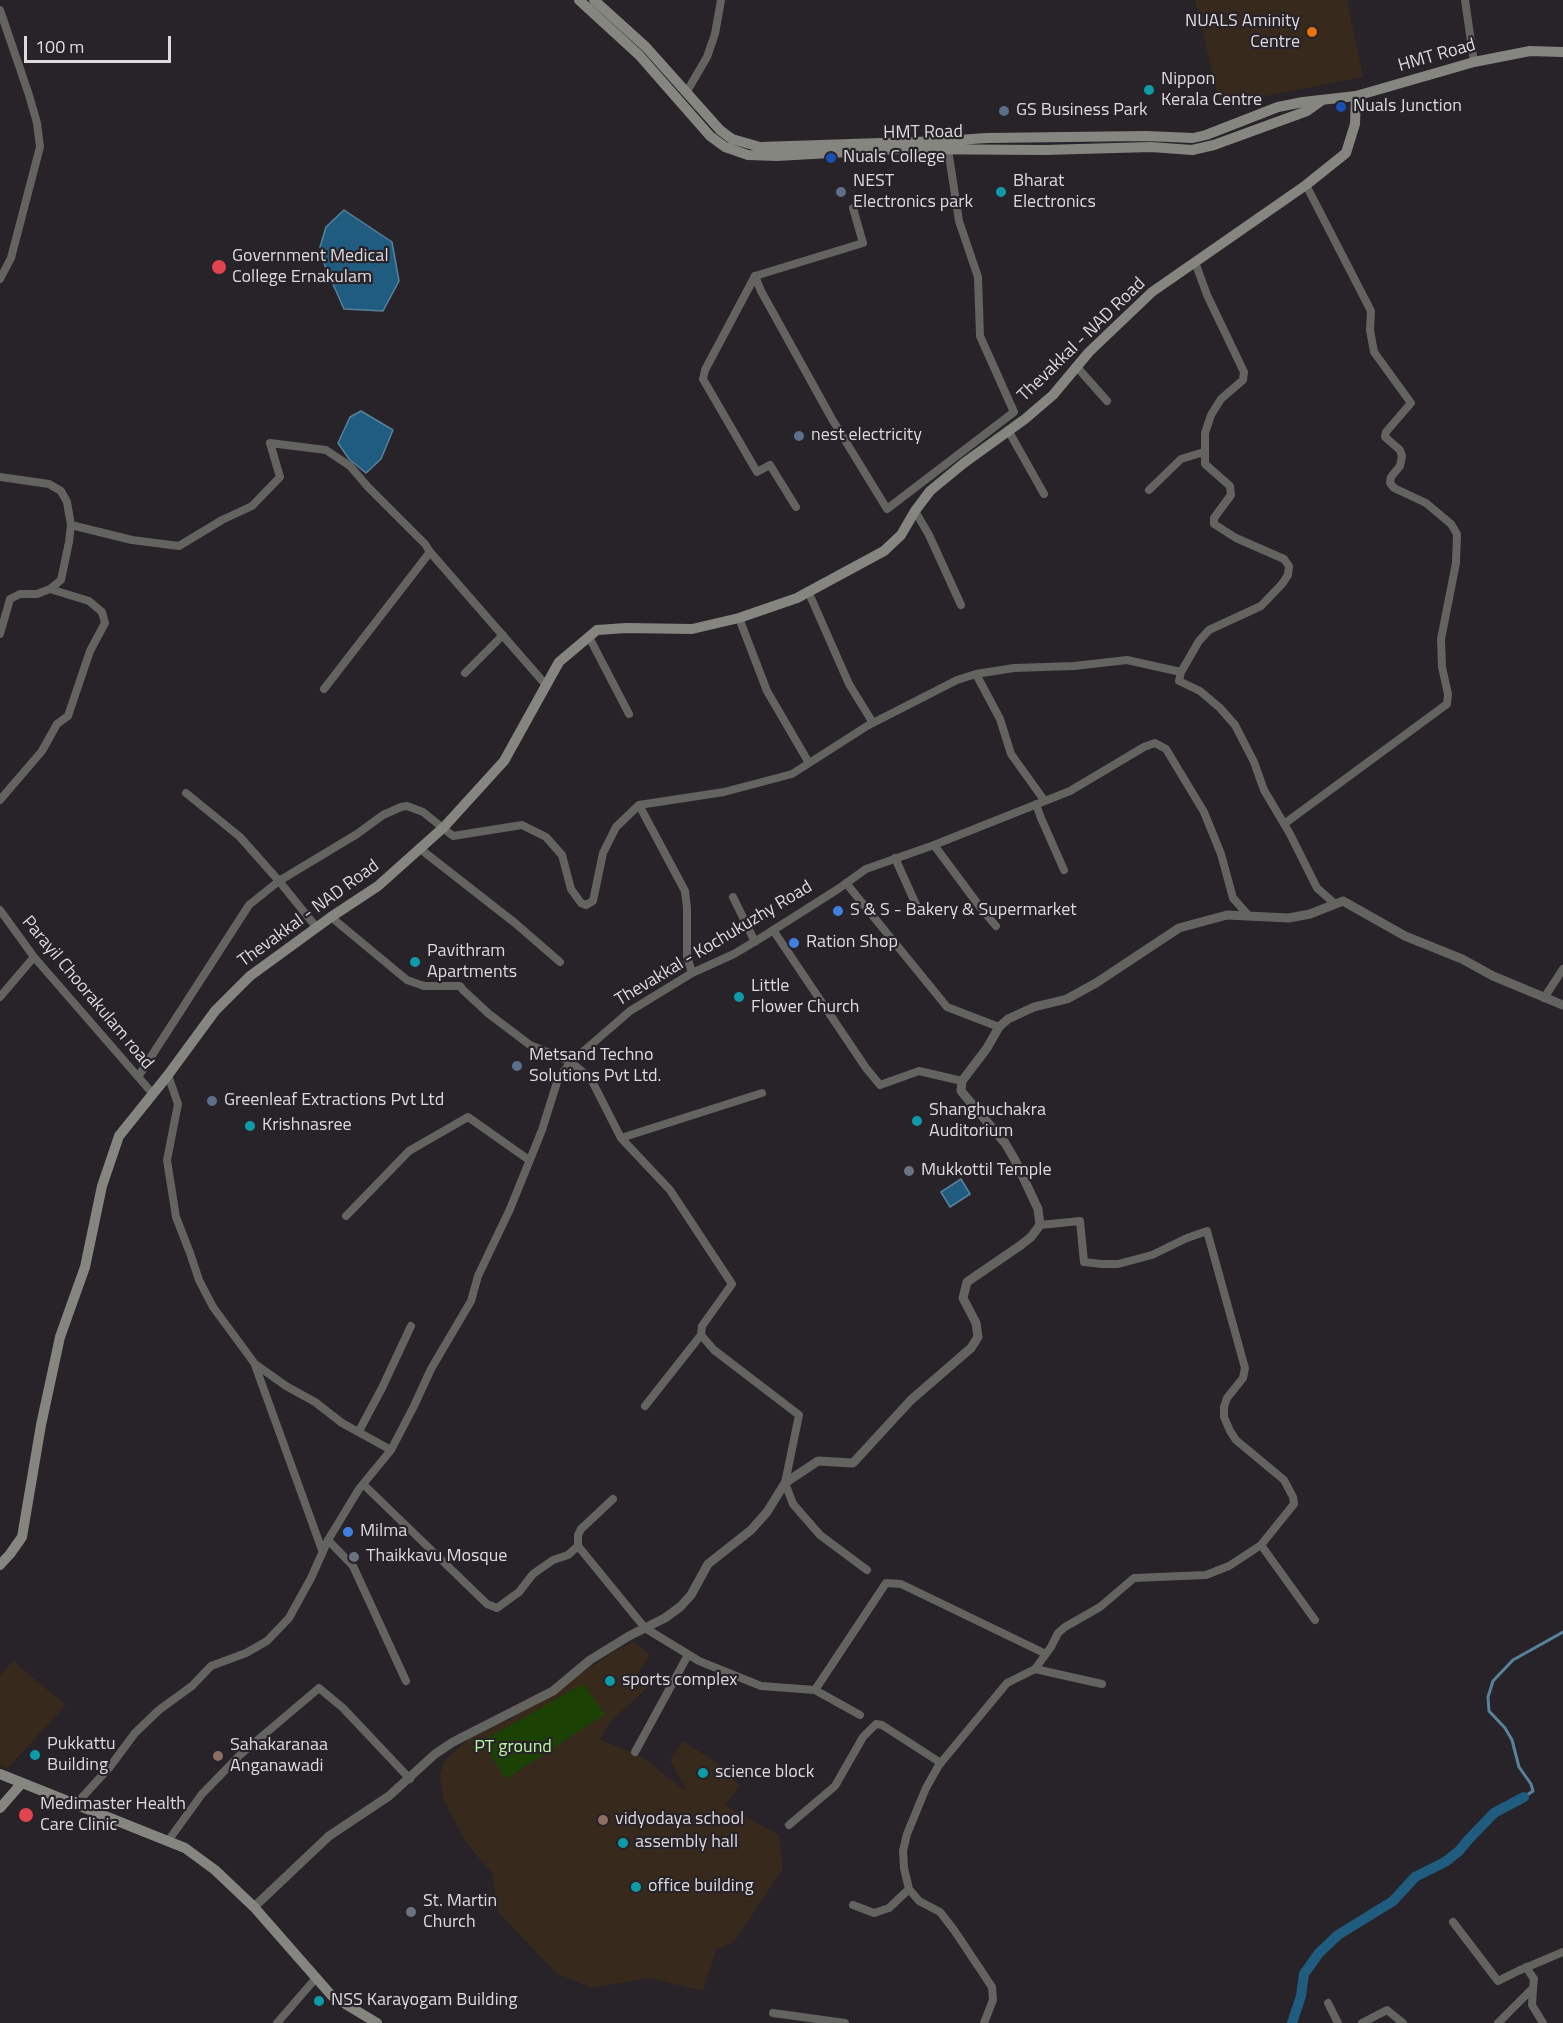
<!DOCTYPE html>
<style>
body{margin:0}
#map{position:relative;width:1563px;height:2023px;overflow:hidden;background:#272329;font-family:"Titillium Web",sans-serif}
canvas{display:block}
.scale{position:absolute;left:24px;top:36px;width:147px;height:27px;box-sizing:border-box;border:3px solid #dddade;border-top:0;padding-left:8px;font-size:18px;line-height:21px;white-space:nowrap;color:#dddade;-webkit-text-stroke:4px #272329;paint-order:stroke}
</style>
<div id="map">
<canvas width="1563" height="2023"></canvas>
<div class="scale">100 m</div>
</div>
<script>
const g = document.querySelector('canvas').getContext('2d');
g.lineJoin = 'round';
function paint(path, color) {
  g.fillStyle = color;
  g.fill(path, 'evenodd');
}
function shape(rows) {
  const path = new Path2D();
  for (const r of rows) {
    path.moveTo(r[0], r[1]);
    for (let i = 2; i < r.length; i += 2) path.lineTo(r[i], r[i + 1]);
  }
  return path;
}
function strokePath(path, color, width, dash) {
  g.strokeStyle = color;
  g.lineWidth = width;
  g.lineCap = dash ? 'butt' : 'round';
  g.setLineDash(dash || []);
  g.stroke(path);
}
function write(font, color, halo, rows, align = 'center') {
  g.font = font + ' "Titillium Web",sans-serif';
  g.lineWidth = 4.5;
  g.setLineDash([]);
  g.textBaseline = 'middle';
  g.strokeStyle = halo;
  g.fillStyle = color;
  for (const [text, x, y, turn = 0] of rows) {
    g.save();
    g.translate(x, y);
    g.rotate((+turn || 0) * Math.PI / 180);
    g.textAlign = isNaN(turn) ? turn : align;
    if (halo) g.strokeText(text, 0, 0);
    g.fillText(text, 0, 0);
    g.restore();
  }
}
paint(shape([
 [1195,0,1347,0,1363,77,1220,105],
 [634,1642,650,1655,633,1680,657,1679,611,1721,600,1740,641,1756,687,1792,670,1760,683,1741,719,1764,740,1786,725,1805,779,1835,783,1869,734,1942,716,1950,703,1991,649,1978,592,1988,556,1973,498,1912,492,1873,467,1844,444,1800,440,1777,444,1761,479,1730,511,1719,615,1651],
 [13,1661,66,1705,7,1769,0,1765,0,1675]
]), '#372a1c');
paint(shape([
 [583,1684,605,1714,506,1779,482,1741]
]), '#1b4204');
const water = shape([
 [344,210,392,242,399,281,383,311,344,309,325,266,320,247,326,227,344,210],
 [361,411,393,430,381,459,366,473,349,459,338,443,350,417,361,411],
 [961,1179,970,1194,950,1207,941,1192,961,1179]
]);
paint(water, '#1f5c7f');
strokePath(water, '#58829c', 1.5);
strokePath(shape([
 [1524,1797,1533,1791,1531,1784,1519,1767,1512,1740,1505,1728,1489,1711,1488,1697,1493,1681,1513,1660,1563,1632]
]), '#58829c', 3);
strokePath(shape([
 [1292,2023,1301,1996,1304,1974,1319,1953,1338,1935,1393,1901,1415,1877,1445,1862,1459,1851,1468,1840,1494,1813,1524,1797]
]), '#1f5c7f', 10);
strokePath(shape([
 [1465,0,1474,62],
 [0,10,29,95,37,123,40,147,11,258,0,279],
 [686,93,707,57,715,34,721,0],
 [853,208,863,243,755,276,761,291,832,419,887,509,1014,412,980,336,978,277,959,221,948,149],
 [1195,262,1207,295,1244,372,1243,380,1221,399,1211,415,1205,433,1205,464,1230,486,1231,495,1214,518,1214,524,1236,538,1284,559,1289,566,1288,575,1282,584,1261,606,1209,630,1199,641,1181,672,1179,681,1200,691,1220,708,1235,725,1254,762,1264,790,1290,834,1317,888,1334,903],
 [755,276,705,370,703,379,757,472,770,465,796,507],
 [1076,366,1107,401],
 [1008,430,1044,494],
 [0,477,49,484,61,491,67,502,71,525,69,542,61,580,50,589,37,594,20,594,10,599,0,634],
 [1149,490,1181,459,1204,452],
 [915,511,929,535,961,605],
 [71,525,132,540,179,546,222,520,252,506,280,477,270,443,326,450,350,466,368,487,425,544,430,552,546,685],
 [808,591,849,684,873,723],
 [739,618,767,691,809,763],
 [589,637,629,714],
 [465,673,503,635],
 [976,674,1000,719,1011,754,1044,800],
 [324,689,430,552],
 [186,793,240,837,279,881,317,928],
 [0,800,42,751,57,724,68,716,90,651,105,623,102,612,89,601,50,589],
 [1036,804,1041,818,1064,870],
 [639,805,685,891,687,908,687,956,692,973],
 [1284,824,1447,704,1448,694,1442,667,1441,639,1456,563,1457,534,1451,524,1426,503,1394,488,1390,483,1391,477,1400,466,1402,456,1400,450,1385,437,1386,432,1411,403,1374,352,1370,330,1371,311,1306,185],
 [934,845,980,907,996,926],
 [419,848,515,923,560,962],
 [895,858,918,909],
 [846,883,947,1007,999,1027],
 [733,897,755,942],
 [0,910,34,957,153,1094],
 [331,917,407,980,424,986,460,986,463,990,489,1014,530,1045,571,1062,591,1079,621,1138,670,1190,732,1284,702,1326,701,1335,714,1350,799,1415,785,1483,793,1504,820,1535,867,1570],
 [773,930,866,1068,880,1085,919,1071,962,1081],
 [0,997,34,957],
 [1544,998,1563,969],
 [168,1075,178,1104,167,1160,176,1217,190,1253,199,1280,213,1307,255,1364,286,1386,315,1402,342,1423,391,1450],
 [138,1077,249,905,279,881,357,834,383,815,401,807,407,806,423,812,453,836,522,825,546,837,562,855,571,889,581,903,586,905,593,901,603,853,616,827,639,805,724,792,792,774,867,726,957,680,976,674,1014,668,1074,666,1127,660,1181,672],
 [621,1138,762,1093],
 [346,1216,409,1151,468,1117,529,1160],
 [255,1365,322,1550],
 [645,1406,701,1335],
 [359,1431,382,1388,411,1326],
 [363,1484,487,1604,497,1608,519,1592,533,1574,553,1560,568,1555,578,1546],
 [613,1499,581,1529,578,1535,578,1546,645,1628,699,1661,761,1686,815,1690,860,1715],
 [328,1540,353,1566,406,1681],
 [1261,1545,1315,1620],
 [1035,1669,1102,1684],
 [815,1690,886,1583,901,1584,1046,1654],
 [635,1752,688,1655],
 [75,1805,109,1768,135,1733,159,1710,192,1686,211,1666,246,1653,267,1641,289,1618,311,1578,328,1540,359,1489,391,1450,414,1406,431,1369,471,1301,478,1276,510,1209,542,1130,558,1079,571,1062,630,1011,692,973,734,954,764,936,838,889,866,869,934,845,1070,791,1144,747,1155,743,1166,749,1204,812,1221,854,1233,898,1248,915],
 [789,1825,835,1786,863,1737,876,1724,882,1725,941,1763],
 [168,1841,202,1794,240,1755,319,1688,343,1708,410,1779],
 [853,1905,874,1913,889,1908,909,1889],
 [1453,1922,1498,1981,1518,1971,1563,1952],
 [1533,1989,1532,2005,1543,2023],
 [1328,2003,1338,2023],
 [773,2013,845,2023],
 [277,2023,316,1978],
 [984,2023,993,2000,992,1987,954,1930,940,1912,919,1901,909,1889,904,1868,903,1851,907,1834,926,1788,939,1765,1007,1683,1035,1669,1051,1647,1058,1633,1065,1627,1100,1607,1134,1578,1206,1575,1229,1566,1261,1545,1294,1504,1293,1497,1284,1480,1236,1440,1230,1431,1224,1417,1224,1407,1227,1398,1243,1378,1245,1368,1207,1231,1187,1238,1152,1255,1118,1264,1102,1264,1084,1262,1080,1221,1040,1225],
 [1362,2023,1387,2010,1403,2023],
 [1498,2023,1533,1988,1534,1979,1526,1967]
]), '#63635f', 8);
strokePath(shape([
 [254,1907,329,1836,389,1796,435,1754,453,1742,553,1691,590,1660,629,1636,665,1618,680,1607,691,1595,708,1564,751,1530,767,1512,785,1483,818,1461,853,1463,911,1400,971,1348,978,1337,976,1323,963,1298,967,1282,1021,1245,1031,1237,1040,1225,1038,1209,1015,1160,1005,1143,961,1091,962,1081,987,1048,999,1027,1008,1019,1034,1007,1067,999,1096,983,1179,928,1227,915,1289,918,1310,914,1343,901,1405,936,1462,959,1493,976,1563,1005]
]), '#63635f', 9);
strokePath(shape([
 [579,0,639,55,710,136,725,147,748,155,777,156,901,149,1044,150,1151,147,1192,150,1214,145,1307,111,1321,101],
 [594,0,646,47,720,130,732,139,760,147,943,141,987,138,1146,136,1193,138,1206,135,1278,107,1303,102,1356,96,1474,62,1530,51,1563,52],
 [0,1565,10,1554,22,1537,41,1425,60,1337,85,1267,102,1186,119,1136,168,1075,215,1011,250,976,331,917,378,886,444,827,504,761,559,662,597,630,626,628,692,629,739,618,797,598,884,551,901,535,915,511,930,491,964,463,1025,419,1053,395,1089,352,1152,292,1306,185,1346,153,1355,124,1356,96],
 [0,1774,185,1848,215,1870,254,1907,332,1996,377,2023],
 [0,1808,21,1784]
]), '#868680', 10);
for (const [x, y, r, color] of [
 [1312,32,6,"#e8710a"],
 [1149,90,6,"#0f9aa8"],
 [1341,107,6,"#1a4fb4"],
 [1004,111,6,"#5c6f8a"],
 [831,158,6,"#1a4fb4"],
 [841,192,6,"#5c6f8a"],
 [1001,192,6,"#0f9aa8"],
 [219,267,8,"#e0444e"],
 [799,436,6,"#5c6f8a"],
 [838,911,6,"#3f7fe0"],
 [794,943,6,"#3f7fe0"],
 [415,962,6,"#0f9aa8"],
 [739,997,6,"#0f9aa8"],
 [517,1066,6,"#5c6f8a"],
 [212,1101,6,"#5c6f8a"],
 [917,1121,6,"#0f9aa8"],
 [250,1126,6,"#0f9aa8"],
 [909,1171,6,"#6b7280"],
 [348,1532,6,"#3f7fe0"],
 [354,1557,6,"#6b7280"],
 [610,1681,6,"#0f9aa8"],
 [35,1755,6,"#0f9aa8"],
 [218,1756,6,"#8d6e63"],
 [703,1773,6,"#0f9aa8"],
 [26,1815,8,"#e0444e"],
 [603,1820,6,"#8d6e63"],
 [623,1843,6,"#0f9aa8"],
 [636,1887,6,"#0f9aa8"],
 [411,1912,6,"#6b7280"],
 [319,2001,6,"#0f9aa8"]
]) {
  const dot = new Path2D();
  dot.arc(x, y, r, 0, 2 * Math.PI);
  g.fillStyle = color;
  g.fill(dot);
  strokePath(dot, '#272329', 2);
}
write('18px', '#dddade', '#272329', [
 ["NUALS Aminity",1300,22,"right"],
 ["Centre",1300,43,"right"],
 ["Nippon",1161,80],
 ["Kerala Centre",1161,101],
 ["Nuals Junction",1353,107],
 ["GS Business Park",1016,111],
 ["Nuals College",843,158],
 ["NEST",853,182],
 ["Electronics park",853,203],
 ["Bharat",1013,182],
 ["Electronics",1013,203],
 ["Government Medical",232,257],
 ["College Ernakulam",232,278],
 ["nest electricity",811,436],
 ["S & S - Bakery & Supermarket",850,911],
 ["Ration Shop",806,943],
 ["Pavithram",427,952],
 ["Apartments",427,973],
 ["Little",751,987],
 ["Flower Church",751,1008],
 ["Metsand Techno",529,1056],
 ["Solutions Pvt Ltd.",529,1077],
 ["Greenleaf Extractions Pvt Ltd",224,1101],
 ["Shanghuchakra",929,1111],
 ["Auditorium",929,1132],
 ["Krishnasree",262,1126],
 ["Mukkottil Temple",921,1171],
 ["Milma",360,1532],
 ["Thaikkavu Mosque",366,1557],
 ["sports complex",622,1681],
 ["Pukkattu",47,1745],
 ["Building",47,1766],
 ["Sahakaranaa",230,1746],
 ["Anganawadi",230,1767],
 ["science block",715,1773],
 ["Medimaster Health",40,1805],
 ["Care Clinic",40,1826],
 ["vidyodaya school",615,1820],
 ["assembly hall",635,1843],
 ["office building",648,1887],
 ["St. Martin",423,1902],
 ["Church",423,1923],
 ["NSS Karayogam Building",331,2001]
], 'left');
write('18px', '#dddade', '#272329', [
 ["HMT Road",1437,56,-16],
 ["HMT Road",923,133,-1],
 ["Thevakkal - NAD Road",1082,340,-44],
 ["Thevakkal - NAD Road",309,914,-36],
 ["Thevakkal - Kochukuzhy Road",714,944,-31],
 ["Parayil Choorakulam road",87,993,50]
]);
write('18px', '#b7f79d', '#272329', [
 ["PT ground",513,1748]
]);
</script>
